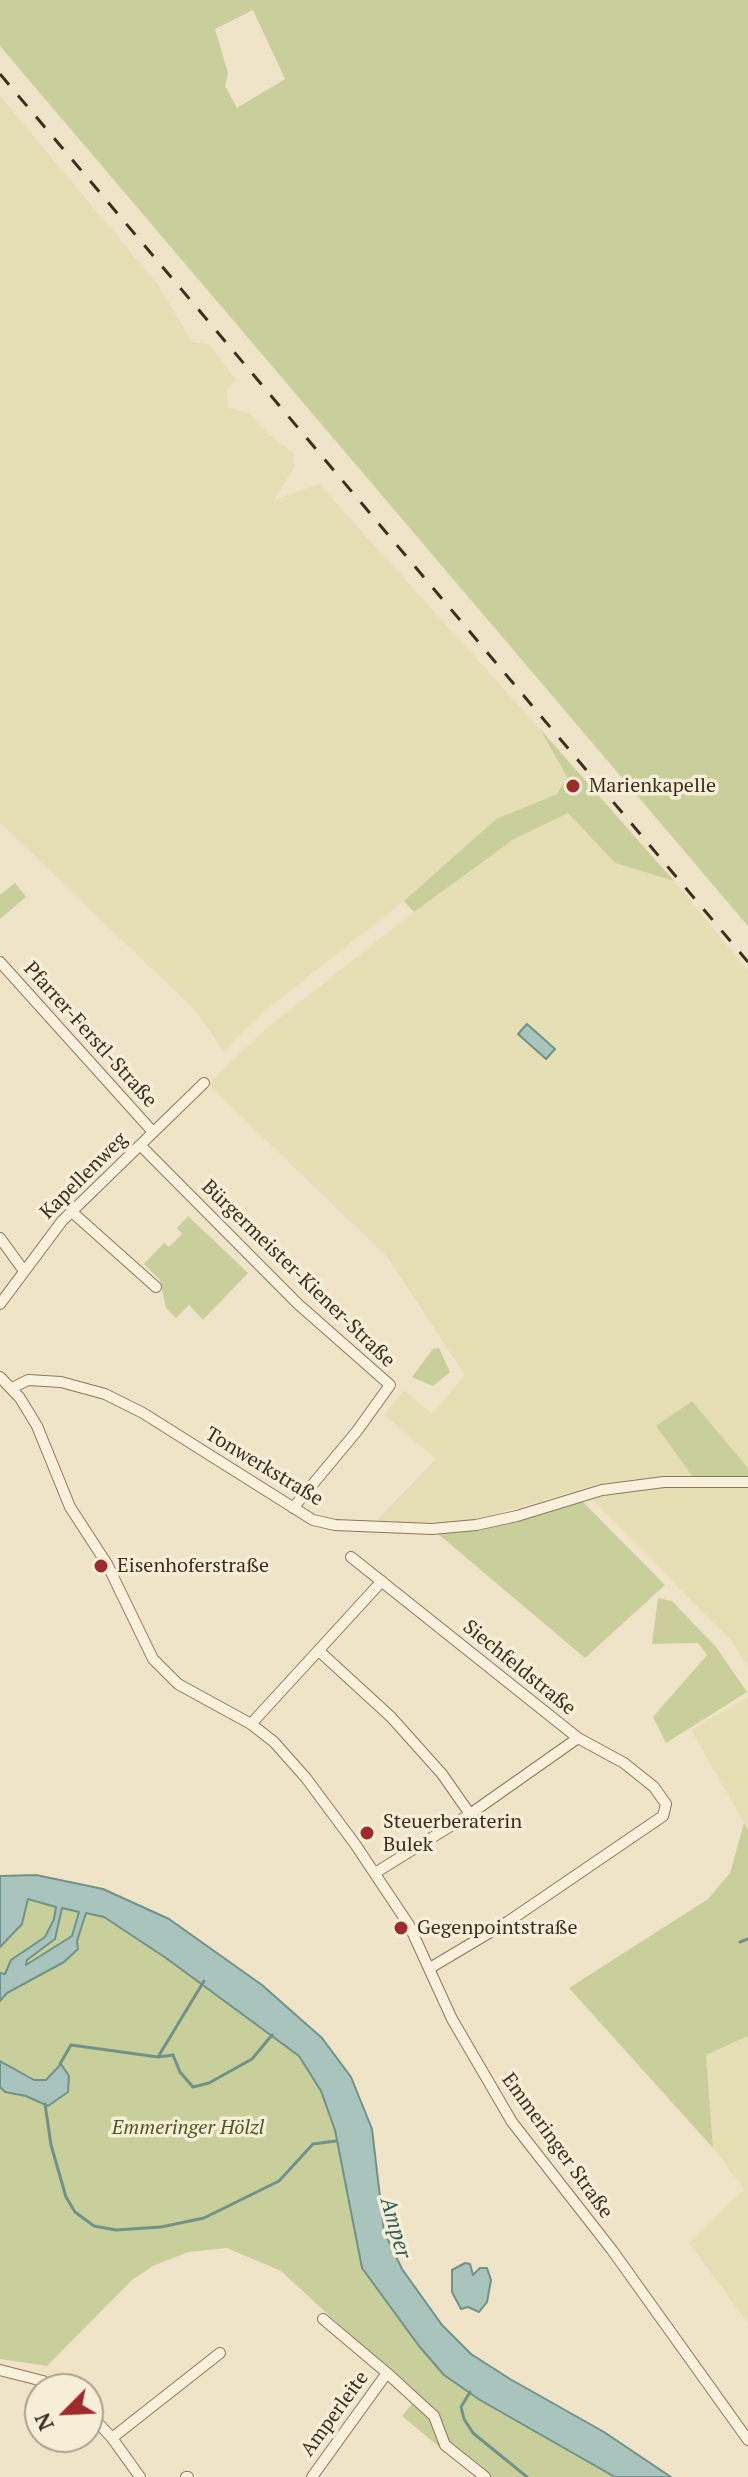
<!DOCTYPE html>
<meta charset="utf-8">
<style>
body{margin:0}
#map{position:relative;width:748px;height:2477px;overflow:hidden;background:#f0e4c8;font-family:"PT Serif",serif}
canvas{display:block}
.north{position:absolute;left:24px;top:2373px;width:80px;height:80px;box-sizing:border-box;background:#f7eed8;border:2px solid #ada18e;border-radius:50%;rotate:246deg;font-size:22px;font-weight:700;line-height:32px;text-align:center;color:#3d2e20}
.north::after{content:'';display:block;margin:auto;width:28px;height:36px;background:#9e2a2b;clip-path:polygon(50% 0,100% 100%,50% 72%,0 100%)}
</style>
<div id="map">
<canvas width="748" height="2477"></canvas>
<div class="north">N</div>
</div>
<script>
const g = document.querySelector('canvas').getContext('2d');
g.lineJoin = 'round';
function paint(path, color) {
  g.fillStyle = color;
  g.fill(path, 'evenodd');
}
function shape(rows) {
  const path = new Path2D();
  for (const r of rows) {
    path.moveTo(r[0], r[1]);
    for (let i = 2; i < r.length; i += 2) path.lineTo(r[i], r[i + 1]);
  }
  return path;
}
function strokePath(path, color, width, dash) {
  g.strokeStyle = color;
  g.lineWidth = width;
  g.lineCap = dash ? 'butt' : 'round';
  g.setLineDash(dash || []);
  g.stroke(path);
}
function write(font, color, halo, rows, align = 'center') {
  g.font = font + ' "PT Serif",serif';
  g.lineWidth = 7;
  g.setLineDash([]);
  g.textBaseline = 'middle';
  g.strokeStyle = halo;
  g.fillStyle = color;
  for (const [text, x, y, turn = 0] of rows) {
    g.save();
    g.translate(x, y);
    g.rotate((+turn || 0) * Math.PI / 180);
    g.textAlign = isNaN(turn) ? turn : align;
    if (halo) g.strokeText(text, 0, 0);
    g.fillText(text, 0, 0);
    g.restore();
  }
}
paint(shape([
 [0,96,158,285,192,342,209,344,236,380,227,389,228,408,250,413,270,436,293,452,294,468,274,500,319,484,540,729,567,777,557,794,496,819,404,901,257,1017,224,1052,195,1010,0,823],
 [568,813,615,863,674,881,748,970,748,1468,692,1401,656,1426,693,1477,630,1480,600,1484,472,1521,372,1525,436,1459,384,1415,404,1390,432,1414,465,1375,387,1257,208,1084,267,1028,414,912,514,839],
 [748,1485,748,1666,733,1643,590,1497,665,1486],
 [748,1697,748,1830,691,1730],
 [748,2036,748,2323,689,2243,744,2189,713,2148,706,2055]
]), '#e6deb5');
paint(shape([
 [0,0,748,0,748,926,0,46],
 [253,10,285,79,237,108,225,86,228,73,215,29],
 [540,729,674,881,615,863,568,813,514,839,414,912,404,901,496,819,557,794,567,777],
 [15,883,26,897,0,919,0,895],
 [188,1216,248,1273,203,1320,189,1305,176,1318,166,1308,160,1280,144,1264,164,1243,169,1247,182,1234,177,1228],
 [439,1348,450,1372,433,1386,412,1377,433,1349],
 [692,1401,748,1468,748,1476,693,1477,656,1426],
 [580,1499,665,1585,585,1658,437,1533,478,1530,518,1521],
 [658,1598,672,1601,716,1647,747,1692,666,1743,653,1717,707,1655,698,1643,652,1644],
 [744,1823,748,1830,748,2036,706,2055,713,2148,569,1988,708,1899,730,1873],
 [13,1895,104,1917,166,1958,299,2056,321,2091,335,2130,362,2268,419,2346,444,2375,480,2400,615,2477,486,2477,449,2444,436,2414,281,2271,227,2248,188,2252,153,2266,132,2280,47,2366,0,2359,0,2087,5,2092,26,2096,35,2101,46,2080,33,2080,0,2061,0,1947],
 [414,2401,430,2417,443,2450,402,2416]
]), '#c9cf9b');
const water = shape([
 [527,1024,555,1049,546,1059,518,1034,527,1024],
 [36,1875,103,1889,169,1919,262,1985,322,2038,351,2077,372,2129,384,2231,402,2269,442,2325,471,2354,510,2379,604,2432,671,2477,615,2477,480,2400,444,2375,419,2346,362,2268,335,2130,321,2091,299,2056,166,1958,104,1917,86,1913,77,1941,78,1949,64,1962,7,1993,0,2001,0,1973,5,1974,11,1960,45,1937,54,1919,56,1907,28,1899,22,1924,0,1947,0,1876,36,1875],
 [62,1908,79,1912,72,1936,26,1965,27,1960,55,1939,62,1908],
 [0,2061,34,2080,46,2080,61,2064,69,2076,68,2092,48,2106,26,2096,5,2092,0,2087,0,2061],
 [465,2263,470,2264,473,2275,480,2268,487,2268,491,2280,487,2302,479,2312,468,2307,461,2309,452,2292,452,2270,465,2263]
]);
paint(water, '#a9c4bc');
strokePath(water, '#6f938a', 2);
strokePath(shape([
 [740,1942,748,1939],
 [158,2057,204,1981],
 [60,2064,71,2045,158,2057,173,2055,180,2072,193,2087,209,2083,252,2059,272,2035],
 [45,2104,51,2145,66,2197,75,2212,94,2226,116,2230,161,2227,204,2218,279,2181,313,2144,336,2141],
 [470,2392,461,2407,464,2419,473,2433,527,2477]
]), '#6f938a', 3);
const minor = shape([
 [0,962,153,1132],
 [140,1145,298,1304,390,1385,357,1431,293,1508],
 [72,1212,156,1287],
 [0,1238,24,1271],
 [0,1304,62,1221,204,1083],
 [0,1377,20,1398,37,1426,70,1507,107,1564,153,1659,178,1684,251,1724,274,1742,306,1778,355,1844,409,1925,452,2019,512,2122,612,2250,748,2440],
 [12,1388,28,1380,61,1382,105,1394,143,1413,313,1520,335,1525,432,1529,476,1525,517,1516,602,1490,664,1482,748,1482],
 [351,1557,578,1738,624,1763,654,1787,666,1804,663,1816,509,1921,430,1968],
 [319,1651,391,1717,442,1774,470,1814],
 [251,1724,382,1581],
 [375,1873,470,1814,578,1738],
 [323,2319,387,2373,434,2416,445,2445,485,2477],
 [0,2370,43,2381,56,2389],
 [88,2412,112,2438,140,2477],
 [112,2438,220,2353],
 [186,2477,188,2477],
 [312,2477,387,2373]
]);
strokePath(minor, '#8d765c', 12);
strokePath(minor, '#faf1dc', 10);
strokePath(shape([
 [0,74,748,962]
]), '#3d2e20', 3, [14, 14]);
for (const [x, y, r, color] of [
 [573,786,8,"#9e2a2b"],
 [101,1566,8,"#9e2a2b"],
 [367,1833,8,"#9e2a2b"],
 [401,1928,8,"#9e2a2b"]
]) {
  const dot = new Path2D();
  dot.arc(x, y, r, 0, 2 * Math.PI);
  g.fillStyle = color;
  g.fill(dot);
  strokePath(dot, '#f7eed8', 3);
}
write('20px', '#3d2e20', '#f7eed8', [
 ["Marienkapelle",589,786],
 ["Eisenhoferstraße",117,1566],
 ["Steuerberaterin",383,1822],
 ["Bulek",383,1845],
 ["Gegenpointstraße",417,1928]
], 'left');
write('20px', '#3d2e20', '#f7eed8', [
 ["Pfarrer-Ferstl-Straße",90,1035,48],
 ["Kapellenweg",84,1176,-45],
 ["Bürgermeister-Kiener-Straße",298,1274,44],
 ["Tonwerkstraße",264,1467,31],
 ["Siechfeldstraße",519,1668,39],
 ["Emmeringer Straße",557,2146,54],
 ["Amperleite",335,2414,-54]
]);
write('italic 20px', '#4d5a26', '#f7eed8', [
 ["Emmeringer Hölzl",188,2128]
]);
write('italic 22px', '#2f5d5a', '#f7eed8', [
 ["Amper",395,2228,74]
]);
</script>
